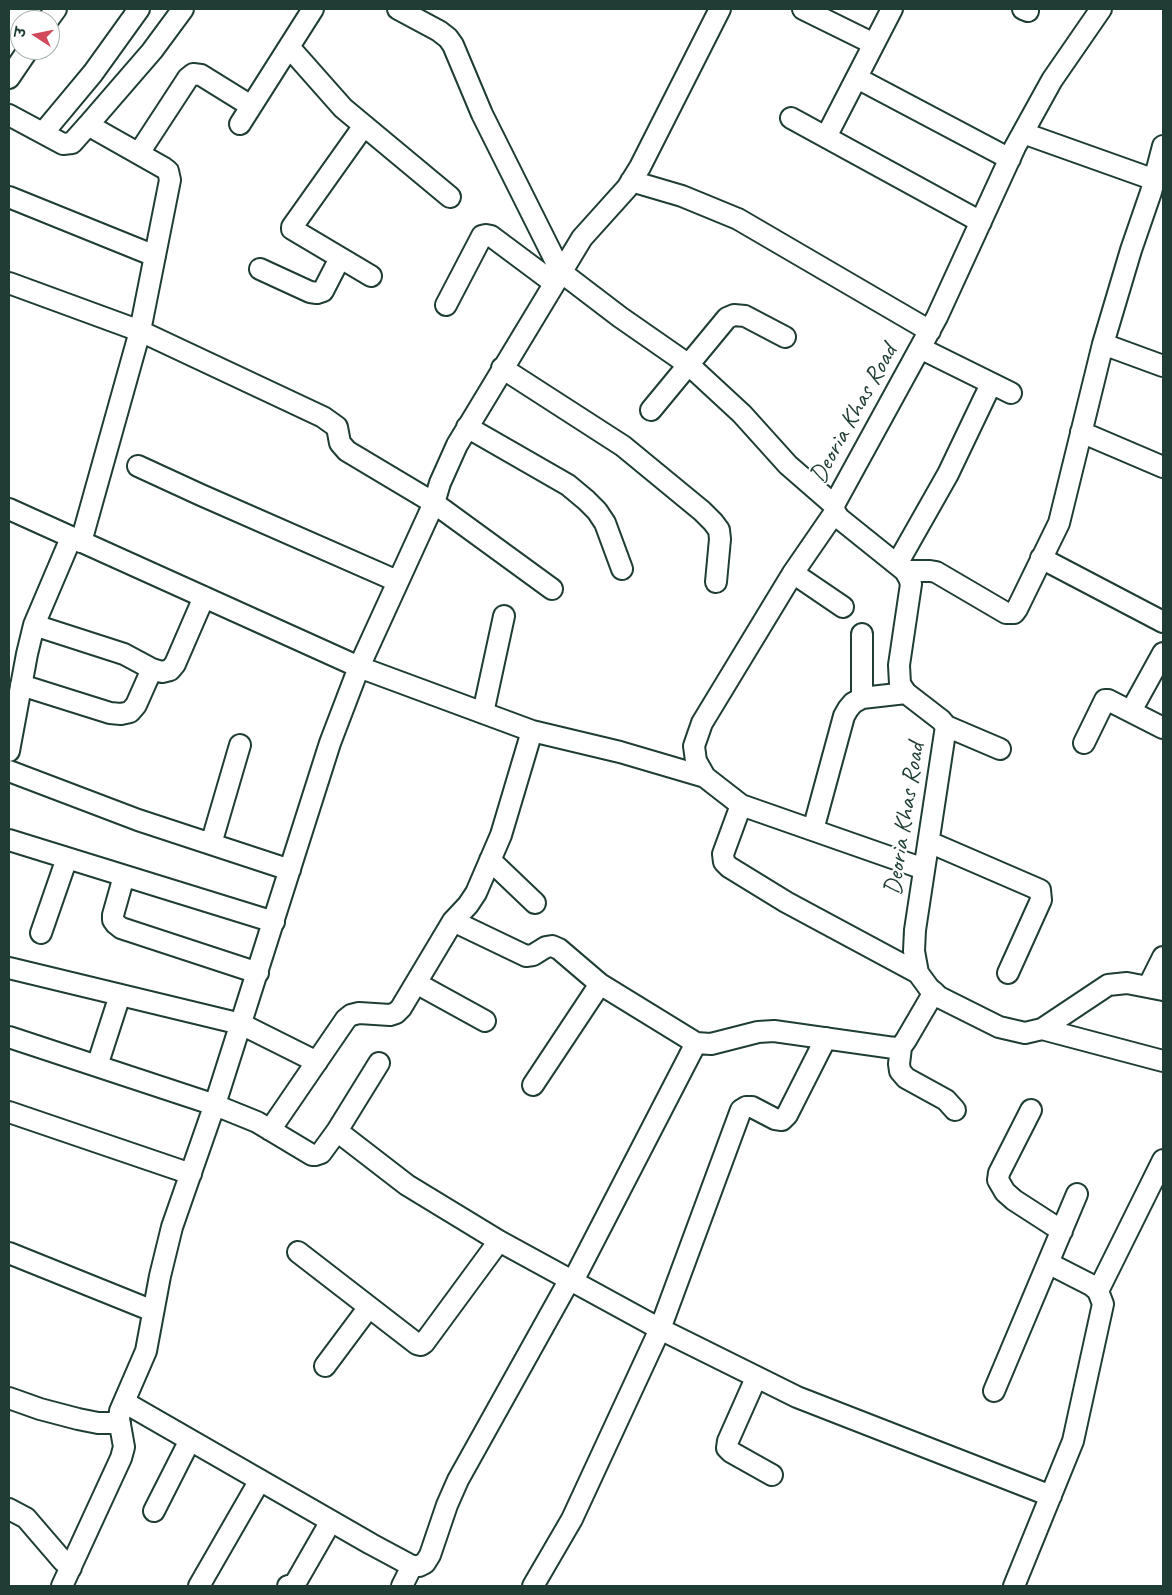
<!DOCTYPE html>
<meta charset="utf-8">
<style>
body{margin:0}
#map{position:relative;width:1172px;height:1595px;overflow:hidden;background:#fff;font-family:Caveat,"Playpen Sans Deva",sans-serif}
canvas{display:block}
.frame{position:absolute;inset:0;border:10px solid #1f3d34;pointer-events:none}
.north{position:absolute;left:10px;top:10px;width:50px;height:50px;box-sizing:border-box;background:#fff;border:1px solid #a5b1ae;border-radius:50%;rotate:281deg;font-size:14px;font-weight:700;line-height:20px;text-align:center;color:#1f3d34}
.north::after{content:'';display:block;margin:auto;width:18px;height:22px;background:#d1495b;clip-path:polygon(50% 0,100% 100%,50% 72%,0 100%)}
</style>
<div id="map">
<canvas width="1172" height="1595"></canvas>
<div class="frame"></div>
<div class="north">उ</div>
</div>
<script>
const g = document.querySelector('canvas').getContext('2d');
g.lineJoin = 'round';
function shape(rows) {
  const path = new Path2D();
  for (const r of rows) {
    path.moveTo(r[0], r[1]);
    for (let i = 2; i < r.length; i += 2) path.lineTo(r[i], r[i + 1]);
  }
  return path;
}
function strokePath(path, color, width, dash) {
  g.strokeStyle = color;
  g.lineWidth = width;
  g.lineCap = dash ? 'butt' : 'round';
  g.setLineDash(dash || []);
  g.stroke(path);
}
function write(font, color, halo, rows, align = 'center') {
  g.font = font + ' Caveat,sans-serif';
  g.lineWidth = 4.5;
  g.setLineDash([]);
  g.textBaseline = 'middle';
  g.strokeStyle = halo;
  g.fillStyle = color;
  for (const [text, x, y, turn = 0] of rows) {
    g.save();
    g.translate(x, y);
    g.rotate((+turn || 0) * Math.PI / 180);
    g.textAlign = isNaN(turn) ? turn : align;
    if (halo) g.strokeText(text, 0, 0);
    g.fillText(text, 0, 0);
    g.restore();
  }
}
const minor = shape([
 [398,9,439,31,448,38,453,45,482,114,561,272,620,317,689,365,742,414,788,465,834,505],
 [803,9,874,44],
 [1023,9,1028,11],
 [1101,9,1052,80,1015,147,937,317,834,505,835,512,839,518,905,571,909,578,911,584,899,665,900,684,906,693,941,720,946,726,915,930,914,951,918,973,929,988,939,997,999,1027,1025,1033,1042,1029,1108,985,1127,983,1163,990],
 [48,20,56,9],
 [289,47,343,108,450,197],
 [9,78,28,50],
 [857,78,1010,159],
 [9,115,63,144,72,143,88,125],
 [791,118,981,222],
 [240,124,313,9],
 [363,127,292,227,292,229,371,276],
 [43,133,93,73,139,9],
 [1023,133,1155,180],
 [826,137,892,9],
 [139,153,188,78,193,74,201,75,251,106],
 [631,181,682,196,738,219,930,331],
 [9,197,155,256],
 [260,269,310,292,317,293,323,291,340,258],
 [9,283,140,331,323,417,337,427,340,443,347,451,434,503,552,589],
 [446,305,482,236,486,235,491,236,554,283],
 [1103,344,1163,366],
 [920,348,1011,393],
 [502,368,623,446,702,511,713,522,719,530,720,539,716,582],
 [651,410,727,318,734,315,745,316,785,337],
 [467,427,568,485,586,500,597,511,605,523,622,569],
 [1081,432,1163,467],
 [138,466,201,495,397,581],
 [9,509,359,667,532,731,620,752,705,777],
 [835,512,793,573,702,723,694,746,696,761,705,777,741,805,924,869],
 [81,542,140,331,170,180,168,171,164,168,88,125,152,51,183,9],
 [1041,558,1163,622],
 [897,564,948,474,991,384],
 [905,571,930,571,936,572,1006,613,1014,613,1017,609,1059,523,1103,344,1131,250,1151,192,1163,146],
 [793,573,843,607],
 [34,625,124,654,152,669,162,672,170,670,175,664,204,597],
 [862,634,862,698],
 [21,685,110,713,121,714,130,712,136,705,152,669],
 [1131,711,1163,653],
 [483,713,504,616],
 [946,726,1000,749],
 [1084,743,1105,700,1108,700,1163,728],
 [9,751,27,654,34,625,71,538],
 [9,771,138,820,290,870],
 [741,805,723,854,724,862,729,867,786,902,918,973],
 [813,830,844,716,848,709,853,703,862,698,906,693],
 [9,840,274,922],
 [929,842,1040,890,1041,900,1008,973],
 [211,844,240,745],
 [490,860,535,903],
 [124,876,113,915,113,920,116,924,121,928,258,973],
 [453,921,526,956,533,955,546,947,552,946,559,949,600,984,696,1043,711,1044,758,1032,774,1031,894,1048,901,1047],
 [41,933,67,858],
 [9,968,241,1024,317,1062],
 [416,983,485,1021],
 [1148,987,1163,957],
 [934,992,906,1040,901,1047,899,1064,900,1071,906,1078,946,1100,955,1110],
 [1042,1029,1163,1061],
 [9,1037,215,1105,257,1122,312,1155,315,1155,321,1153,337,1131,379,1063],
 [97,1066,120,995],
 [533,1085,600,984],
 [1031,1110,999,1173,998,1180,1005,1192,1014,1200,1062,1231],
 [9,1112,191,1174],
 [270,1130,346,1019,351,1015,359,1013,390,1015,396,1013,401,1008,453,921,468,905,476,893,501,835,532,731],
 [337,1131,407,1185,499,1241,660,1329,797,1397,1051,1496],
 [298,1252,417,1344,421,1345,424,1343,499,1241],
 [9,1253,153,1311],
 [573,1281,696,1043],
 [1098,1291,1163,1160],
 [325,1366,369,1307],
 [756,1378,728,1441,727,1448,731,1452,772,1475],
 [994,1391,1077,1194],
 [9,1398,40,1409,78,1419,98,1423,120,1423],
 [124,1402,371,1544,412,1566,419,1566,425,1563,430,1555,447,1505,458,1480,570,1279],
 [9,1509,26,1518,63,1561,71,1568],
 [154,1511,190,1440],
 [62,1586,121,1458,124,1447,119,1419,120,1411,146,1351,160,1276,172,1227,217,1098,330,743,359,667,434,503,440,483,457,445,582,238,627,188,640,167,720,9],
 [199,1586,260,1480],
 [288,1586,293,1585,296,1582,331,1521],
 [402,1586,412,1566],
 [533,1586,572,1519,660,1329,741,1110,746,1107,752,1107,775,1119,782,1120,787,1115,826,1038],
 [1014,1586,1073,1441,1103,1304,1098,1291,1091,1285,1048,1263]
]);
strokePath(minor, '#1f3d34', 24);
strokePath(minor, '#fff', 20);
write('25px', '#1f3d34', '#fff', [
 ["Deoria Khas Road",854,414,-61],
 ["Deoria Khas Road",905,819,-81]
]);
</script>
